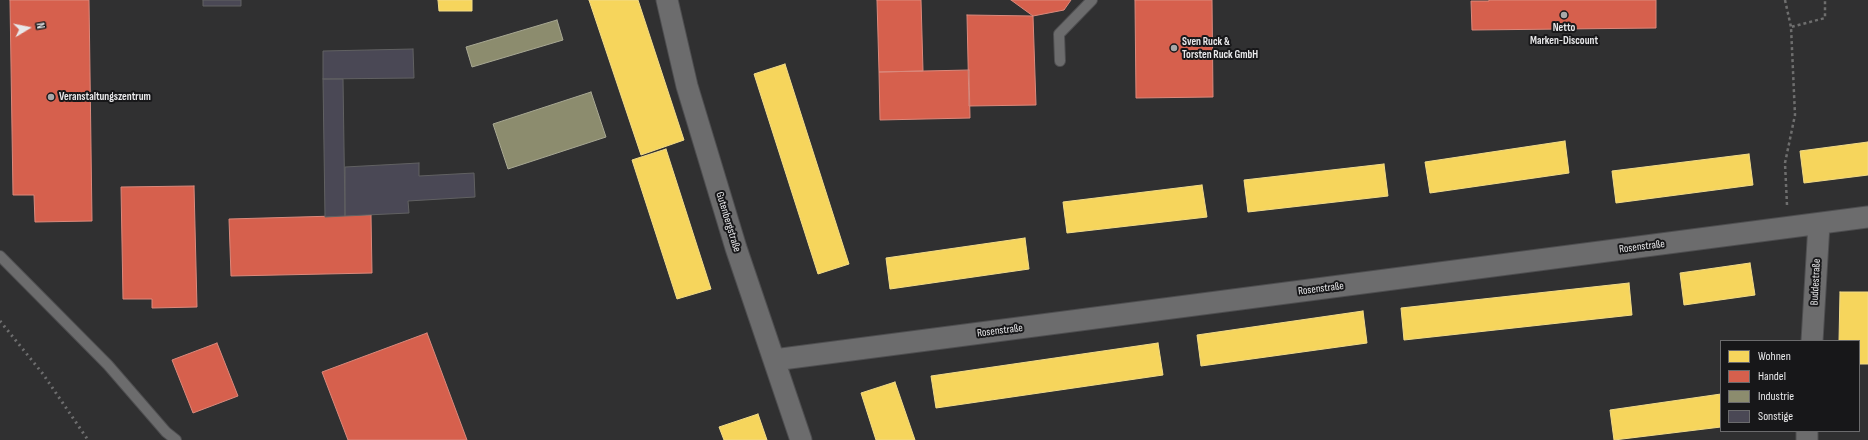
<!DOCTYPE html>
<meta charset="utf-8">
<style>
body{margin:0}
#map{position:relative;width:1868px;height:440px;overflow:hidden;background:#303031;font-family:"Sofia Sans Condensed",sans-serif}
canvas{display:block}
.legend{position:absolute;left:1720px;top:340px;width:140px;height:92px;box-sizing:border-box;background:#171719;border:1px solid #6b6b6d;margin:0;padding:5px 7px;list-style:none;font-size:12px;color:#e8e8ea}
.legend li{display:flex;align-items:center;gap:8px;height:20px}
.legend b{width:20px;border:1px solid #6b6b6d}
.north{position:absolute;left:8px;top:8px;width:40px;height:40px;-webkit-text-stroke:3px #171719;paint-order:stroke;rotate:80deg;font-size:11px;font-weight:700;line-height:16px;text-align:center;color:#e8e8ea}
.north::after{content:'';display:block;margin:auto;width:14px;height:18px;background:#e8e8ea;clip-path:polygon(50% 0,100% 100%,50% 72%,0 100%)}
</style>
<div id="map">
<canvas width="1868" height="440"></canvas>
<ul class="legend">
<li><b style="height:11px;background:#f6d55c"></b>Wohnen</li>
<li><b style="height:11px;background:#d6604d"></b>Handel</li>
<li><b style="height:11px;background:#8c8c6e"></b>Industrie</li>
<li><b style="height:11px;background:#4a4855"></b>Sonstige</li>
</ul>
<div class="north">N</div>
</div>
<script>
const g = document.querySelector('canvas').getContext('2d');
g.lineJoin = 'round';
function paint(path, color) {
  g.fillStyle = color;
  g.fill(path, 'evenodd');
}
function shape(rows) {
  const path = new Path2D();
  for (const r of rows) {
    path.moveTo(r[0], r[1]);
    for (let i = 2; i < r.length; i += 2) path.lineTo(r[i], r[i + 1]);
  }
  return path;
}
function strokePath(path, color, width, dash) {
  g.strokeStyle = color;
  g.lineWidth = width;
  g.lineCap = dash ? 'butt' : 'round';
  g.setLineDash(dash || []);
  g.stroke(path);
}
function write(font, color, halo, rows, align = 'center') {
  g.font = font + ' "Sofia Sans Condensed",sans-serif';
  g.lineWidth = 4;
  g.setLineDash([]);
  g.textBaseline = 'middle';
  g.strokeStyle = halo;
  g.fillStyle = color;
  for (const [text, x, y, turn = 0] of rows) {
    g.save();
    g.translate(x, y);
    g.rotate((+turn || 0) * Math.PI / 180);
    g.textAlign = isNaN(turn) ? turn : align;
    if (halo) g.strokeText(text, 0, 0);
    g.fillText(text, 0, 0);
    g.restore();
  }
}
const homes = shape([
 [438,0,472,0,472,11,439,11,438,0],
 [589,0,638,0,684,140,641,155,589,0],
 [785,64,849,264,818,274,754,74,785,64],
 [1565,141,1569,173,1430,193,1425,162,1565,141],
 [1868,142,1868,175,1804,183,1800,151,1868,142],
 [666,149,711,289,677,299,632,160,666,149],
 [1749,154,1753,185,1616,203,1612,171,1749,154],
 [1384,164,1388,196,1248,212,1244,180,1384,164],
 [1202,185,1207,217,1067,233,1063,202,1202,185],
 [1025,238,1029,269,890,289,886,258,1025,238],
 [1750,263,1755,295,1684,305,1680,273,1750,263],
 [1629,283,1632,315,1404,340,1401,308,1629,283],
 [1840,292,1868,292,1868,364,1859,364,1859,341,1839,341,1840,292],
 [1363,311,1367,343,1201,366,1197,335,1363,311],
 [1158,343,1163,375,936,408,931,376,1158,343],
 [895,382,915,440,876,440,861,393,895,382],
 [1721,394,1721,427,1614,440,1610,410,1721,394],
 [758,414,767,440,724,440,719,427,758,414]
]);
paint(homes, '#f6d55c');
strokePath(homes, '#f2db87', 1);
const shops = shape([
 [10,0,89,0,92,221,35,222,34,195,13,195,10,0],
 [877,0,921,0,923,71,879,72,877,0],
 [1011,0,1071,0,1064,10,1033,16,1011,0],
 [1135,0,1212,0,1213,97,1136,98,1135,0],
 [1489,0,1656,0,1656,28,1472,30,1471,1,1489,1,1489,0],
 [967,15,1033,16,1036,105,969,106,967,15],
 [969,70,970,118,880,120,879,72,969,70],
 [194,186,197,307,152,308,152,299,123,299,121,187,194,186],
 [371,215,372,273,231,276,229,219,371,215],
 [427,333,467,440,348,440,322,372,427,333],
 [217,343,238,396,193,413,172,360,217,343]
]);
paint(shops, '#d6604d');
strokePath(shops, '#db897c', 1);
const industry = shape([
 [557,20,563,40,472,67,466,47,557,20],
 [591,92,606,137,508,169,493,124,591,92]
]);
paint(industry, '#8c8c6e');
strokePath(industry, '#a8a893', 1);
const building = shape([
 [203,0,241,0,241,6,203,6,203,0],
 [413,49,414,78,323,79,323,51,413,49],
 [323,79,343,79,345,216,325,217,323,79],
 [419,163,419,176,474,173,475,197,408,201,409,213,345,216,345,167,419,163]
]);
paint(building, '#4a4855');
strokePath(building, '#616162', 1);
const service = shape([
 [1060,61,1059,34,1092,0],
 [0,256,108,365,166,432,176,440]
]);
const minor = shape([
 [667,0,687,86,736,248,801,440],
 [1812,341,1819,224],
 [774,360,1868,217],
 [1807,440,1807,431]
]);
strokePath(service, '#4e4e50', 12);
strokePath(minor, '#4e4e50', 23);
strokePath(shape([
 [1785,0,1791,27],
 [1787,205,1785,163,1795,115,1791,27,1825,18,1825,0]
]), '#6e6e6e', 2.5, [3, 3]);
strokePath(service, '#6c6c6d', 10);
strokePath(minor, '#6c6c6d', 21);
strokePath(shape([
 [0,321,43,374,88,440]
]), '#6e6e6f', 3, [2, 4]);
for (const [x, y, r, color] of [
 [1564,15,4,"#a8a8a9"],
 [1174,48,4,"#a8a8a9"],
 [51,97,4,"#a8a8a9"]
]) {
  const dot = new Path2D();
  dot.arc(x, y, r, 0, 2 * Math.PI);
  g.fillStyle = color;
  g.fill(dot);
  strokePath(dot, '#171719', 1.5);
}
write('bold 11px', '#e8e8ea', '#171719', [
 ["Netto",1564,28,"center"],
 ["Marken-Discount",1564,41,"center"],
 ["Sven Ruck &",1182,42],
 ["Torsten Ruck GmbH",1182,55],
 ["Veranstaltungszentrum",59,97]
], 'left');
write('11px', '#e8e8ea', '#171719', [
 ["Gutenbergstraße",728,222,73],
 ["Rosenstraße",1642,247,-7],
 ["Buddestraße",1816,282,-87],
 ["Rosenstraße",1321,289,-7],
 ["Rosenstraße",1000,331,-7]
]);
</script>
